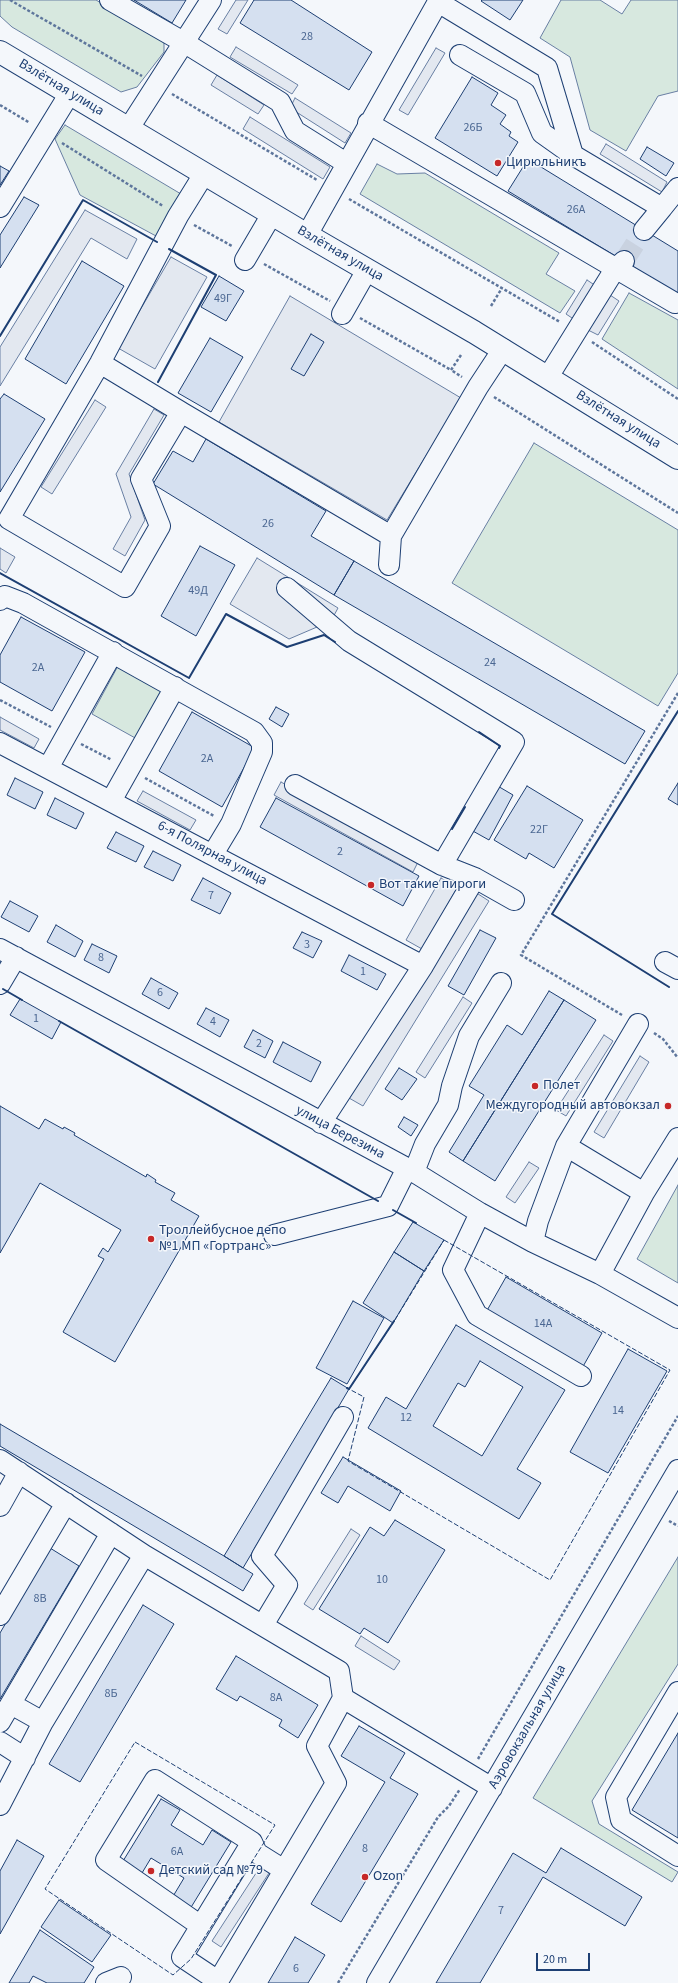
<!DOCTYPE html>
<meta charset="utf-8">
<style>
body{margin:0}
#map{position:relative;width:678px;height:1983px;overflow:hidden;background:#f4f7fb;font-family:"Source Sans 3",sans-serif}
canvas{display:block}
.scale{position:absolute;left:536px;top:1953px;width:54px;height:18px;box-sizing:border-box;border:2px solid #1d3f73;border-top:0;padding-left:5px;font-size:12px;line-height:14px;white-space:nowrap;color:#1d3f73;-webkit-text-stroke:3px #f4f7fb;paint-order:stroke}
</style>
<div id="map">
<canvas width="678" height="1983"></canvas>
<div class="scale">20 m</div>
</div>
<script>
const g = document.querySelector('canvas').getContext('2d');
g.lineJoin = 'round';
function paint(path, color) {
  g.fillStyle = color;
  g.fill(path, 'evenodd');
}
function shape(rows) {
  const path = new Path2D();
  for (const r of rows) {
    path.moveTo(r[0], r[1]);
    for (let i = 2; i < r.length; i += 2) path.lineTo(r[i], r[i + 1]);
  }
  return path;
}
function strokePath(path, color, width, dash) {
  g.strokeStyle = color;
  g.lineWidth = width;
  g.lineCap = dash ? 'butt' : 'round';
  g.setLineDash(dash || []);
  g.stroke(path);
}
function write(font, color, halo, rows, align = 'center') {
  g.font = font + ' "Source Sans 3",sans-serif';
  g.lineWidth = 3;
  g.setLineDash([]);
  g.textBaseline = 'middle';
  g.strokeStyle = halo;
  g.fillStyle = color;
  for (const [text, x, y, turn = 0] of rows) {
    g.save();
    g.translate(x, y);
    g.rotate((+turn || 0) * Math.PI / 180);
    g.textAlign = isNaN(turn) ? turn : align;
    if (halo) g.strokeText(text, 0, 0);
    g.fillText(text, 0, 0);
    g.restore();
  }
}
const green = shape([
 [0,0,96,0,164,40,164,52,137,87,121,92,12,27,0,16,0,0],
 [561,0,600,0,622,14,631,0,678,0,678,91,658,96,626,151,590,130,570,57,540,38,561,0],
 [65,125,181,194,156,236,80,195,55,139,65,125],
 [377,164,397,174,425,173,559,253,546,274,575,291,560,313,360,194,377,164],
 [629,293,678,320,678,389,602,339,629,293],
 [534,443,678,530,678,673,658,706,452,583,534,443],
 [118,666,164,691,137,739,92,714,118,666],
 [678,1185,678,1283,637,1259,678,1185],
 [678,1557,678,1664,592,1801,599,1824,678,1872,672,1882,533,1798,678,1557]
]);
paint(green, '#d7e8df');
strokePath(green, '#687fa3', 1);
const parking = shape([
 [236,0,248,0,227,34,218,29,236,0],
 [236,47,298,85,292,94,230,57,236,47],
 [436,48,445,53,408,115,399,110,436,48],
 [217,75,264,105,258,114,211,85,217,75],
 [295,98,351,133,345,143,290,108,295,98],
 [250,117,330,167,323,179,243,129,250,117],
 [606,144,667,182,662,192,600,154,606,144],
 [85,210,137,239,127,259,91,238,0,386,0,347,85,210],
 [171,257,207,277,155,369,118,348,171,257],
 [587,280,596,286,575,320,566,314,587,280],
 [610,295,619,301,598,335,588,330,610,295],
 [290,296,461,398,387,520,219,422,290,296],
 [95,400,106,407,52,494,41,487,95,400],
 [154,409,164,415,129,474,145,520,125,556,113,549,131,517,116,474,154,409],
 [0,548,15,557,6,573,0,569,0,548],
 [257,558,338,608,331,621,289,639,230,604,257,558],
 [0,717,39,739,34,748,0,730,0,717],
 [281,782,419,860,413,872,274,795,281,782],
 [143,791,196,820,190,830,137,801,143,791],
 [441,878,457,888,422,949,406,940,441,878],
 [475,892,489,901,363,1106,349,1098,475,892],
 [463,997,472,1003,425,1078,416,1072,463,997],
 [604,1035,613,1041,566,1116,556,1110,604,1035],
 [640,1056,649,1062,604,1138,594,1132,640,1056],
 [529,1162,539,1168,515,1203,506,1197,529,1162],
 [351,1529,360,1535,313,1610,304,1604,351,1529],
 [361,1636,400,1661,394,1670,355,1646,361,1636],
 [260,1867,269,1873,221,1947,212,1941,260,1867]
]);
paint(parking, '#e3e8f0');
strokePath(parking, '#687fa3', 1);
const building = shape([
 [134,0,186,0,172,23,134,0],
 [254,0,291,0,372,52,349,90,240,23,254,0],
 [482,0,523,0,510,20,481,1,482,0],
 [472,77,498,93,491,105,506,115,500,124,511,132,509,136,518,142,497,176,435,138,472,77],
 [647,147,674,163,666,176,640,159,647,147],
 [528,159,678,251,678,294,508,191,528,159],
 [0,166,9,171,0,185,0,166],
 [24,197,39,205,0,268,0,235,24,197],
 [82,261,124,286,66,384,25,359,82,261],
 [219,276,244,291,226,321,201,307,219,276],
 [311,334,324,342,304,376,291,369,311,334],
 [210,338,243,357,211,412,178,393,210,338],
 [4,394,45,419,0,492,0,399,4,394],
 [206,439,326,511,311,536,354,561,334,595,153,484,173,451,193,462,206,439],
 [200,546,235,565,196,636,161,616,200,546],
 [354,561,645,731,625,764,334,595,354,561],
 [21,617,85,652,52,711,0,682,0,655,21,617],
 [276,707,289,714,282,727,269,719,276,707],
 [192,712,255,748,222,807,159,771,192,712],
 [15,778,43,792,35,809,7,795,15,778],
 [678,783,678,805,668,799,678,783],
 [496,785,513,795,489,840,471,830,496,785],
 [527,786,583,820,554,868,529,853,526,859,494,840,527,786],
 [55,798,84,813,76,829,47,815,55,798],
 [276,798,419,876,403,906,260,827,276,798],
 [116,832,144,846,136,862,107,848,116,832],
 [153,851,181,865,173,881,144,867,153,851],
 [203,878,231,893,220,914,191,900,203,878],
 [10,901,38,916,29,932,1,917,10,901],
 [56,925,83,941,75,957,47,942,56,925],
 [480,930,496,938,464,995,448,986,480,930],
 [302,932,322,941,313,958,293,948,302,932],
 [92,944,117,956,109,973,84,960,92,944],
 [349,955,386,974,377,990,341,971,349,955],
 [151,978,178,993,169,1009,142,994,151,978],
 [549,991,564,1000,463,1161,449,1152,484,1095,469,1086,507,1025,522,1035,549,991],
 [20,999,61,1022,52,1039,10,1015,20,999],
 [564,1000,596,1020,495,1181,463,1161,564,1000],
 [206,1008,229,1020,220,1037,197,1024,206,1008],
 [253,1030,273,1041,265,1058,244,1047,253,1030],
 [283,1042,321,1062,311,1082,273,1062,283,1042],
 [399,1068,417,1079,402,1100,385,1089,399,1068],
 [0,1106,39,1129,45,1119,63,1129,64,1127,75,1133,74,1135,146,1177,147,1174,156,1180,155,1182,175,1193,171,1200,199,1216,115,1362,63,1332,104,1259,98,1256,103,1248,108,1252,121,1230,40,1183,0,1253,0,1106],
 [404,1117,418,1125,411,1136,398,1127,404,1117],
 [413,1222,444,1240,424,1271,394,1252,413,1222],
 [394,1252,424,1271,393,1323,363,1303,394,1252],
 [506,1277,602,1333,581,1370,485,1314,506,1277],
 [353,1301,384,1318,347,1384,316,1368,353,1301],
 [456,1325,565,1390,517,1469,541,1483,519,1519,368,1428,386,1397,406,1409,456,1325],
 [480,1361,523,1387,482,1456,433,1426,458,1383,465,1387,480,1361],
 [628,1349,667,1371,608,1473,570,1452,628,1349],
 [331,1378,349,1389,243,1568,224,1556,331,1378],
 [0,1424,224,1556,253,1574,243,1591,0,1446,0,1424],
 [343,1457,401,1491,390,1511,348,1486,338,1503,321,1493,343,1457],
 [395,1520,445,1550,388,1643,364,1628,360,1634,319,1609,370,1527,384,1536,395,1520],
 [50,1548,79,1566,0,1699,0,1633,50,1548],
 [143,1605,174,1624,80,1782,49,1764,143,1605],
 [236,1656,318,1705,298,1738,279,1726,282,1720,240,1696,237,1701,216,1689,236,1656],
 [359,1726,405,1753,390,1778,418,1794,341,1922,311,1904,385,1782,341,1756,359,1726],
 [678,1733,678,1838,632,1810,678,1733],
 [161,1799,180,1810,171,1825,203,1845,212,1830,231,1842,190,1909,172,1898,184,1878,151,1858,139,1878,120,1866,161,1799],
 [17,1840,44,1856,0,1934,0,1871,17,1840],
 [561,1848,642,1897,625,1926,543,1877,480,1983,436,1983,513,1853,546,1873,561,1848],
 [59,1900,111,1935,92,1962,41,1927,59,1900],
 [40,1930,94,1967,84,1983,47,1983,33,1976,29,1983,9,1983,40,1930],
 [295,1937,325,1955,308,1983,268,1983,295,1937]
]);
paint(building, '#d5e0f0');
strokePath(building, '#1d3f73', 1);
strokePath(shape([
 [624,261,644,230]
]), '#c9d2e0', 20, [20, 10]);
const minor = shape([
 [110,0,185,43,280,102,295,131,346,163],
 [438,2,547,68,573,155,662,208,678,188],
 [460,55,525,93,542,133,573,155],
 [368,123,675,303],
 [129,128,211,0],
 [204,174,178,216,100,363,9,519,125,587,160,526,141,479,181,412,391,536,478,387,503,349],
 [0,207,70,93],
 [644,230,662,208],
 [307,235,439,0],
 [245,260,272,214],
 [342,314,367,270],
 [100,363,181,412],
 [548,377,615,269,624,261],
 [389,565,391,536],
 [287,588,349,641,514,742,442,865],
 [0,600,5,596,23,603,254,732,262,743,262,752,231,824,213,854],
 [0,743,423,966],
 [48,768,113,652],
 [295,785,442,865,475,878,514,900],
 [111,801,175,687],
 [0,949,414,1172,480,1213,533,1242,600,1274,678,1318],
 [665,962,678,969],
 [0,984,16,957],
 [321,1123,423,966,475,878],
 [566,1146,644,1193],
 [414,1172,425,1144,448,1105,452,1086,469,1036,501,983],
 [480,1213,453,1270,477,1315,581,1376],
 [274,1235,388,1206,407,1168],
 [533,1242,538,1221,566,1146,638,1024],
 [600,1274,644,1193,678,1138],
 [0,1460,144,1555,339,1671,343,1698,492,1788],
 [0,1506,19,1472],
 [0,1615,66,1503],
 [263,1625,287,1585,262,1556,343,1417],
 [678,1692,616,1797,621,1820,678,1856],
 [11,1704,43,1722],
 [0,1722,111,1533],
 [0,1742,25,1758],
 [0,1805,43,1722,144,1555],
 [201,1926,106,1860,155,1780,252,1842],
 [218,1981,182,1957,252,1842,257,1853,284,1870],
 [106,1983,121,1977],
 [217,1983,336,1783,317,1746,343,1698],
 [377,1983,678,1470]
]);
const major = shape([
 [0,52,307,235,474,332,678,458]
]);
strokePath(minor, '#1d3f73', 22);
strokePath(major, '#1d3f73', 24);
strokePath(shape([
 [10,0,142,76],
 [172,94,317,180],
 [0,105,30,123],
 [62,143,163,206],
 [349,199,560,322],
 [194,225,232,246],
 [264,264,330,301],
 [491,306,502,288],
 [360,318,451,370],
 [592,342,678,399],
 [461,355,451,370,462,377],
 [494,397,678,513],
 [0,700,51,727],
 [81,744,112,760],
 [145,778,214,816],
 [622,1015,521,955,678,693],
 [654,1033,663,1039,678,1058],
 [669,1521,678,1526],
 [478,1759,678,1416],
 [338,1983,438,1817,449,1806,460,1789]
]), '#5e769c', 2.5, [3, 2]);
strokePath(minor, '#f4f7fb', 20);
strokePath(major, '#f4f7fb', 22);
strokePath(shape([
 [444,1240,670,1370,550,1580,348,1461,364,1397,349,1389,393,1323,444,1240],
 [135,1742,275,1825,191,1959,173,1975,45,1889,135,1742]
]), '#1d3f73', 1, [5, 2]);
strokePath(shape([
 [0,336,83,200,157,242],
 [158,382,216,275,169,249],
 [0,573,189,678,226,614,287,647,324,635,335,642],
 [479,732,500,746,499,748],
 [452,829,465,807],
 [669,987,552,914,678,711],
 [3,989,22,1000],
 [59,1021,378,1201],
 [393,1210,416,1223],
 [347,1388,349,1389,394,1321]
]), '#1d3f73', 2);
for (const [x, y, r, color] of [
 [498,163,4,"#c62828"],
 [371,885,4,"#c62828"],
 [535,1086,4,"#c62828"],
 [668,1106,4,"#c62828"],
 [151,1239,4,"#c62828"],
 [151,1871,4,"#c62828"],
 [365,1877,4,"#c62828"]
]) {
  const dot = new Path2D();
  dot.arc(x, y, r, 0, 2 * Math.PI);
  g.fillStyle = color;
  g.fill(dot);
  strokePath(dot, '#f4f7fb', 1.5);
}
write('12px', '#4b6792', null, [
 ["28",307,37],
 ["26Б",473,128],
 ["26А",576,210],
 ["49Г",223,299],
 ["26",268,524],
 ["49Д",198,591],
 ["24",490,663],
 ["2А",38,668],
 ["2А",207,759],
 ["22Г",539,830],
 ["2",340,852],
 ["7",211,896],
 ["3",307,945],
 ["8",101,958],
 ["1",363,972],
 ["6",160,993],
 ["1",36,1019],
 ["4",213,1022],
 ["2",259,1044],
 ["14А",543,1324],
 ["14",618,1411],
 ["12",406,1418],
 ["10",382,1580],
 ["8В",40,1599],
 ["8Б",111,1694],
 ["8А",276,1698],
 ["8",365,1849],
 ["6А",177,1852],
 ["7",501,1911],
 ["6",296,1969]
]);
write('14px', '#1d3f73', '#f4f7fb', [
 ["Взлётная улица",61,88,31],
 ["Взлётная улица",340,254,30],
 ["Взлётная улица",618,420,32],
 ["6-я Полярная улица",212,854,28],
 ["улица Березина",340,1133,28],
 ["Аэровокзальная улица",528,1727,-60]
]);
write('14px', '#1d3f73', '#f4f7fb', [
 ["Цирюльникъ",506,163],
 ["Вот такие пироги",379,885],
 ["Полет",543,1086],
 ["Междугородный автовокзал",660,1106,"right"],
 ["Троллейбусное депо",159,1231],
 ["№1 МП «Гортранс»",159,1247],
 ["Детский сад №79",159,1871],
 ["Ozon",373,1877]
], 'left');
</script>
